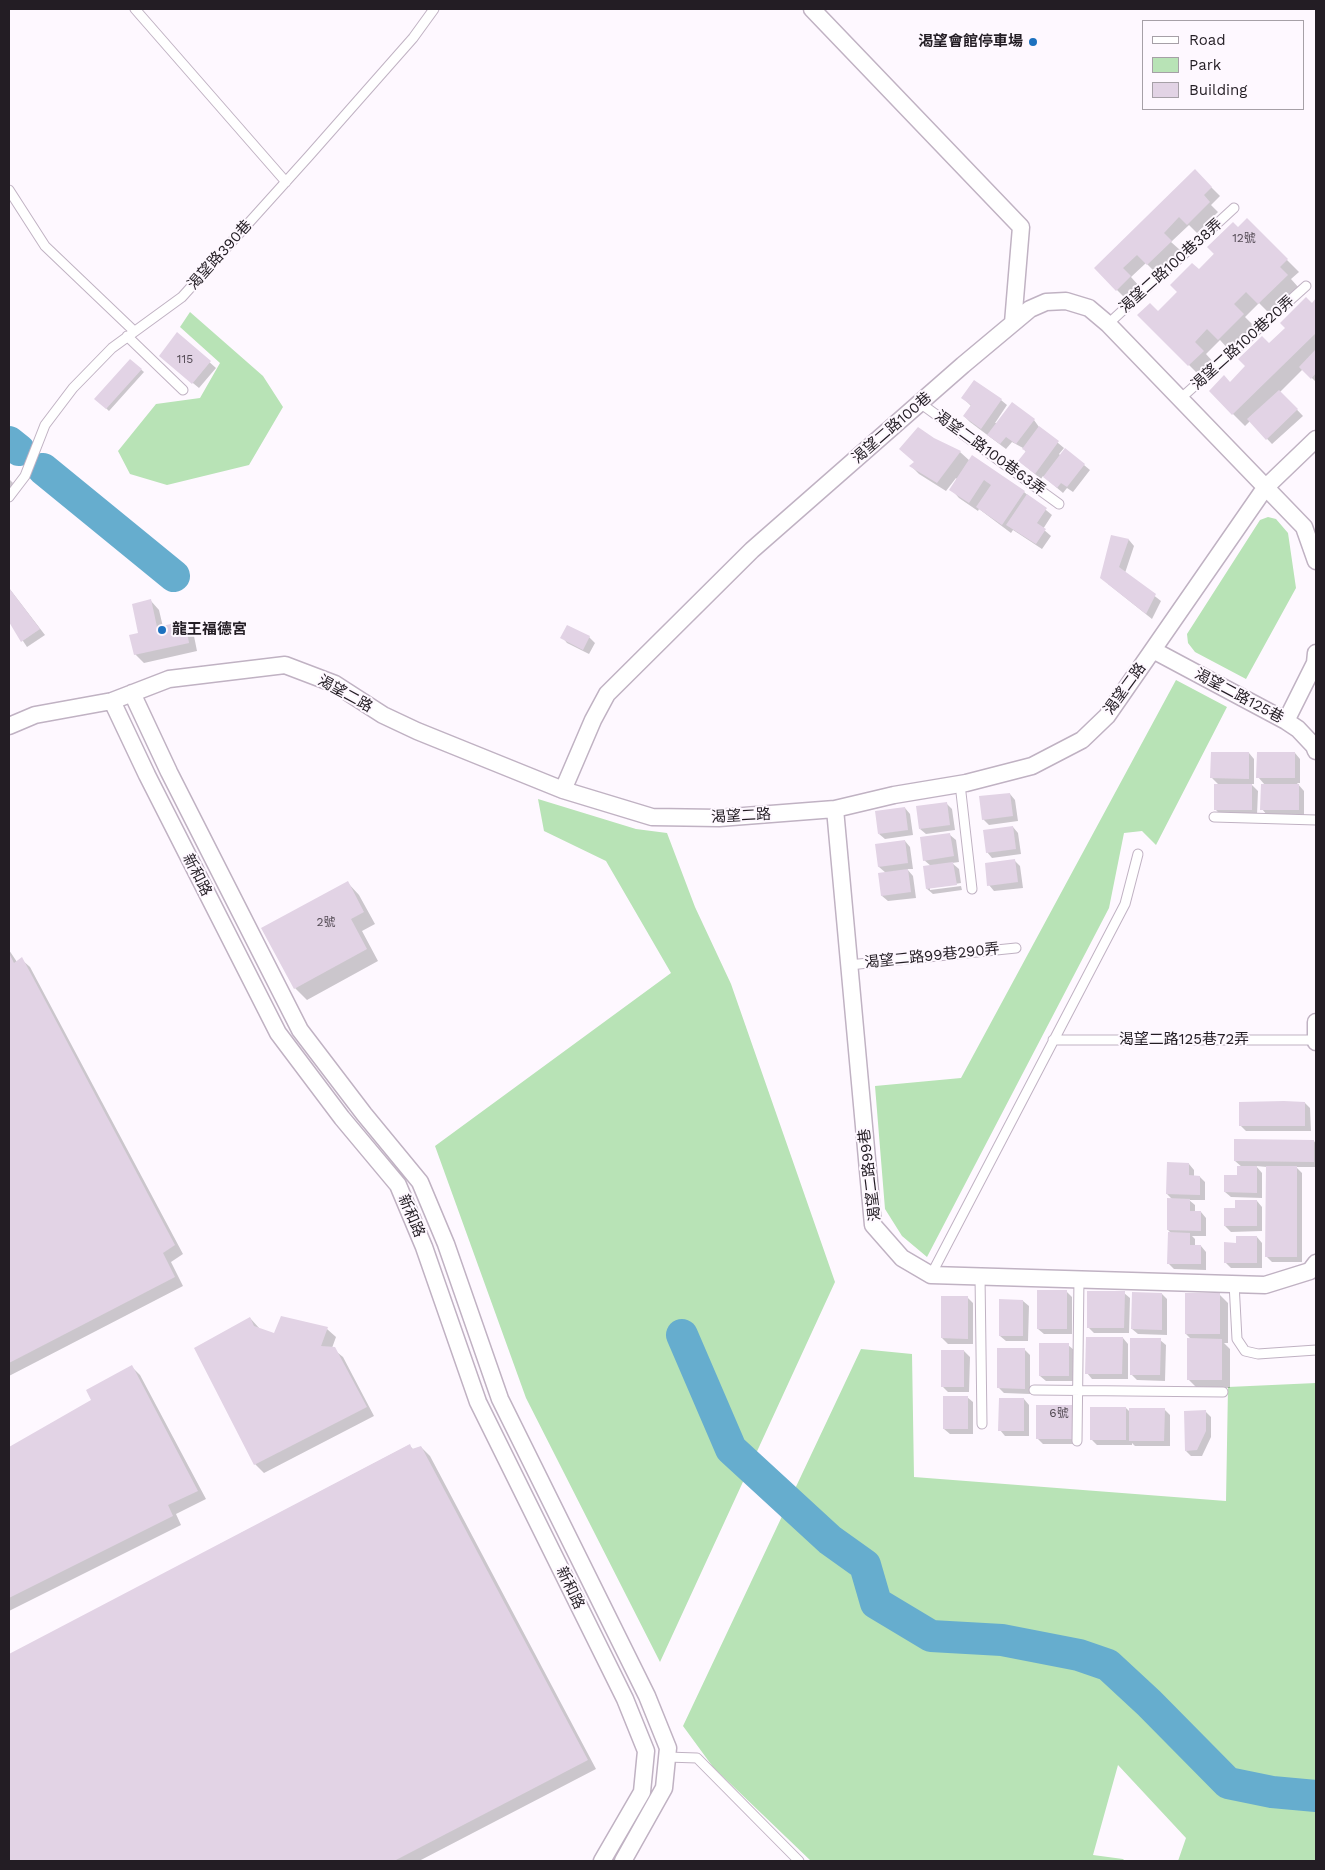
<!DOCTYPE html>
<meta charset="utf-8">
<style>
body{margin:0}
#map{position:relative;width:1325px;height:1870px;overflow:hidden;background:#fef8ff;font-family:"Work Sans",sans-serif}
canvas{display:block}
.frame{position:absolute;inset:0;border:10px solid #231d24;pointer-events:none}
.legend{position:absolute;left:1142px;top:20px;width:162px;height:90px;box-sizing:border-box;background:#fef8ff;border:1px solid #a6a0a7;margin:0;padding:6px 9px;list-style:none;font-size:15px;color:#231d24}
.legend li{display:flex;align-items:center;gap:10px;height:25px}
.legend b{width:25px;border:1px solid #a6a0a7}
</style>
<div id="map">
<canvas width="1325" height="1870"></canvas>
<div class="frame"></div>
<ul class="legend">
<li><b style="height:6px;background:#fff"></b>Road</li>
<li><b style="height:14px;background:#b8e3b6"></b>Park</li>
<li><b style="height:14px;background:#e2d3e5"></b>Building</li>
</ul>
</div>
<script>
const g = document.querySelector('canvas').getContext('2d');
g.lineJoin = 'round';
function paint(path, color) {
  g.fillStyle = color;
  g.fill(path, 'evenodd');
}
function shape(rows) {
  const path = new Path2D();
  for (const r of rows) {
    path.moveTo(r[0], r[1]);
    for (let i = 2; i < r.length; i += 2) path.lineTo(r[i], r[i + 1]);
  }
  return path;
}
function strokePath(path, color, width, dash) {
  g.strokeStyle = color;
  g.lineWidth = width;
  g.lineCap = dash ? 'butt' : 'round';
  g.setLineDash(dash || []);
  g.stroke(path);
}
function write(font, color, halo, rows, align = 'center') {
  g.font = font + ' "Work Sans","Noto Sans TC",sans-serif';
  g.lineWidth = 4;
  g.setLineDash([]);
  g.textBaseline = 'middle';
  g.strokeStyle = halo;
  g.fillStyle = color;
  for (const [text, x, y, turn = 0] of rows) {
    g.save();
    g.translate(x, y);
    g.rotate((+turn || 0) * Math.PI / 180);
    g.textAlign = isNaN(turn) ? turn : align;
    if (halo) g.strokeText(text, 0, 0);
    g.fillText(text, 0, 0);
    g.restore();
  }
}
paint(shape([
 [190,312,263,376,283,407,249,465,167,485,130,474,118,451,156,404,200,398,220,363,180,327],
 [1268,517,1276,519,1288,533,1296,588,1246,679,1195,652,1188,643,1187,634,1260,520],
 [1176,680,1227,707,1156,845,1142,831,1124,833,1109,908,927,1257,902,1236,885,1209,875,1086,961,1078],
 [538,799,636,829,667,833,695,907,731,984,835,1282,660,1662,526,1398,435,1146,671,973,606,861,544,831],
 [861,1349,912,1354,914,1477,1226,1501,1228,1387,1316,1383,1316,1861,1178,1861,1186,1838,1118,1765,1093,1855,1123,1859,1125,1861,811,1861,713,1767,683,1726]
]), '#b8e3b6');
paint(shape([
 [1195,171,1220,196,1211,205,1218,212,1197,233,1189,225,1171,242,1180,250,1156,273,1146,263,1131,277,1139,286,1126,299,1095,268],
 [1247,220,1299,272,1291,279,1299,288,1271,315,1259,303,1245,317,1255,327,1230,351,1220,340,1206,354,1215,364,1201,377,1139,315,1158,312],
 [1316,300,1316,382,1303,369,1280,392,1303,416,1272,444,1250,421,1245,426,1210,391,1230,383],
 [178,334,216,368,199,388,166,361],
 [131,361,144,372,109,411,96,399],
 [963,398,1001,400,1007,405,995,423,1034,420,1039,427,1064,448,1059,454,1061,456,1066,450,1090,470,1073,492,1067,488,1063,493,1043,476,1041,479,1019,461,1026,452,1023,448,1012,442,1006,449,970,422,964,416,971,406],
 [933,439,960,452,970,461,1024,492,1052,515,1043,529,1051,536,1042,549,1013,530,1011,533,979,509,978,511,959,498,951,489,957,479,956,478,946,491,919,474,911,466,915,462,900,449],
 [9,479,13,483,9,490],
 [1112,536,1129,540,1134,546,1125,573,1161,601,1152,619,1108,584],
 [9,588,45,635,27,647,9,620],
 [151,601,159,610,163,627,184,622,193,631,197,651,144,663,135,654],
 [568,626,589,637,595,643,589,654,567,643,562,637],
 [1249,753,1254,759,1254,784,1251,784,1258,791,1257,815,1221,815,1215,809,1219,785,1212,778],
 [1295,753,1300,759,1300,783,1297,783,1304,791,1304,815,1267,815,1262,809,1265,785,1258,777],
 [1010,794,1015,800,1018,821,989,825,983,819],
 [946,803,952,809,955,830,926,834,920,829],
 [905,808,910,814,913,835,885,839,879,834],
 [1013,827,1018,833,1021,854,992,858,987,852],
 [950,835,956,840,959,862,952,863,959,869,961,883,930,888,930,890,961,886,962,890,933,894,927,889,931,866,924,860],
 [905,841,910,847,913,869,907,869,913,876,916,898,888,901,882,896,886,873,879,867,876,845],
 [1015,861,1020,866,1023,888,994,891,989,885],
 [348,883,359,895,375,924,362,931,378,961,307,1000,295,988],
 [9,950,17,962,21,959,30,967,183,1254,171,1262,183,1286,9,1376],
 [1305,1103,1310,1108,1311,1131,1246,1131,1240,1125],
 [1314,1141,1316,1144,1316,1167,1296,1167,1302,1173,1302,1262,1272,1262,1267,1257,1267,1167,1256,1166,1262,1173,1262,1198,1231,1197,1225,1192,1238,1176,1242,1167,1235,1161],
 [1189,1164,1194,1170,1194,1177,1200,1177,1205,1182,1205,1200,1189,1200,1195,1205,1195,1212,1201,1212,1206,1218,1206,1236,1192,1236,1195,1239,1195,1246,1201,1246,1206,1252,1206,1270,1174,1269,1168,1263,1172,1234,1168,1230,1173,1200,1167,1194],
 [1257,1201,1262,1207,1262,1231,1231,1232,1225,1226,1237,1209],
 [1257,1237,1262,1243,1262,1268,1231,1268,1225,1262,1237,1244],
 [1066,1291,1072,1297,1072,1334,1044,1334,1038,1329],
 [1124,1293,1130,1298,1129,1333,1094,1333,1088,1327],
 [1162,1294,1167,1299,1167,1335,1138,1334,1132,1329],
 [1219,1294,1228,1303,1228,1343,1224,1343,1230,1349,1230,1388,1197,1388,1188,1379,1192,1340,1186,1334],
 [967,1297,973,1303,973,1344,948,1344,942,1338],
 [1023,1301,1029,1306,1028,1341,1006,1341,1000,1336],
 [250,1318,260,1329,275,1335,327,1329,336,1337,332,1348,343,1357,374,1416,264,1473,255,1464,196,1349],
 [1123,1338,1128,1344,1128,1379,1092,1379,1087,1373],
 [1160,1340,1166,1345,1165,1381,1137,1380,1131,1374],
 [1068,1345,1074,1350,1074,1381,1046,1381,1040,1376],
 [1024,1349,1030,1355,1030,1394,1004,1393,999,1388],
 [964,1351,970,1357,969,1392,948,1392,943,1387],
 [131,1366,140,1375,206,1499,176,1514,181,1525,9,1611,9,1448,93,1400],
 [967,1397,973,1402,973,1434,950,1434,944,1429],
 [1024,1399,1029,1405,1029,1436,1005,1436,1000,1430],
 [1071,1407,1077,1412,1077,1444,1043,1444,1037,1438],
 [1126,1408,1130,1412,1164,1409,1170,1415,1170,1446,1135,1446,1132,1443,1132,1445,1097,1445,1092,1440],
 [1206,1412,1211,1417,1211,1437,1202,1456,1191,1456,1186,1451],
 [409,1445,414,1450,421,1447,430,1456,596,1769,419,1861,9,1861,9,1655]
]), '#0003');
strokePath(shape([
 [9,442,19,450],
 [43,469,174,576],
 [682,1335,731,1449,830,1540,865,1565,876,1603,931,1636,1002,1640,1079,1655,1108,1665,1149,1703,1228,1783,1272,1792,1316,1796]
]), '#66adce', 32);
paint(shape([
 [1195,169,1212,187,1204,195,1210,202,1187,225,1179,217,1164,233,1172,241,1147,265,1137,255,1123,268,1131,276,1116,291,1094,268],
 [1247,218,1288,259,1280,267,1288,275,1258,304,1246,292,1234,304,1244,314,1218,340,1207,329,1195,342,1204,351,1188,366,1137,315,1150,303,1158,311,1177,292,1170,285,1192,263,1199,269,1214,254,1207,247,1233,222,1238,227],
 [1306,297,1312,303,1316,298,1316,333,1232,415,1209,391,1224,375,1230,382,1245,366,1238,359,1262,336,1269,343,1285,328,1280,323],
 [177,332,211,361,192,384,159,356],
 [1316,349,1316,373,1311,379,1299,367],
 [130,359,142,369,106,409,94,399],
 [974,380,1002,399,981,429,963,416,971,405,961,398],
 [1279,390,1298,409,1266,440,1247,419],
 [1012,402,1035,419,1016,444,1006,437,1000,444,987,435],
 [1039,426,1059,441,1035,474,1018,461,1026,451,1022,449],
 [918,427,934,438,961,451,937,483,909,466,914,462,899,449],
 [1065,448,1085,464,1067,487,1061,483,1057,488,1043,477],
 [972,455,1025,491,1002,525,976,507,991,485,984,480,969,503,949,490],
 [1027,494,1047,508,1037,523,1046,529,1036,544,1006,525],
 [1111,535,1129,539,1119,567,1156,594,1146,614,1100,578],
 [9,588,40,629,21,642,9,622],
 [151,599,157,627,185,621,189,643,134,655,129,635,138,633,132,604],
 [567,625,590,636,583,650,560,638],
 [1211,752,1249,752,1249,779,1210,778],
 [1257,752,1295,752,1295,778,1256,778],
 [1214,784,1252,784,1252,810,1214,810],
 [1261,784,1299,784,1299,810,1260,810],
 [1010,793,1013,816,982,820,979,796],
 [947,802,950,825,919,829,916,806],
 [905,807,908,830,878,834,875,811],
 [1013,826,1016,849,986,853,983,830],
 [950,833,954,856,923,861,920,837],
 [905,840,908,863,878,867,875,844],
 [1015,859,1018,882,987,886,985,863],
 [953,862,957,885,926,889,923,866],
 [908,869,911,892,881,896,878,873],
 [348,881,364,912,351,919,367,949,294,989,261,928],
 [9,953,14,963,22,957,175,1245,163,1253,175,1277,9,1363],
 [1284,1101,1305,1102,1305,1126,1239,1126,1239,1102],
 [1234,1139,1314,1140,1314,1162,1234,1161],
 [1167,1162,1189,1163,1189,1175,1200,1176,1200,1195,1166,1194],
 [1237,1166,1257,1166,1257,1193,1224,1192,1224,1175,1237,1175],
 [1266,1166,1297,1166,1297,1257,1265,1257],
 [1167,1198,1190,1199,1190,1211,1201,1211,1201,1231,1167,1230],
 [1235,1200,1257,1200,1257,1226,1224,1226,1224,1208,1235,1208],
 [1168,1232,1190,1233,1190,1245,1201,1245,1201,1264,1167,1264],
 [1236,1236,1257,1236,1257,1263,1224,1263,1224,1242,1236,1243],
 [1037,1290,1067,1290,1067,1329,1037,1329],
 [1087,1291,1125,1291,1124,1328,1087,1328],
 [1132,1292,1162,1293,1162,1330,1131,1329],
 [1185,1293,1220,1293,1220,1334,1185,1334],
 [941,1296,968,1296,968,1339,941,1338],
 [999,1299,1023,1300,1023,1336,999,1336],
 [281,1316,328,1327,321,1346,335,1347,367,1407,254,1465,194,1348,250,1317,254,1326,274,1333],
 [1086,1337,1123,1337,1122,1374,1085,1374],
 [1130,1338,1161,1338,1160,1375,1130,1375],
 [1187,1338,1222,1339,1222,1380,1187,1380],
 [1039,1343,1069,1343,1069,1376,1039,1376],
 [997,1348,1025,1348,1025,1389,997,1388],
 [941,1350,964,1350,964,1387,941,1387],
 [132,1365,198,1491,168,1505,173,1516,9,1598,9,1447,91,1400,86,1390],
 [943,1396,968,1396,968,1429,943,1429],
 [999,1398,1024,1398,1024,1431,998,1431],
 [1036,1405,1072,1405,1072,1439,1036,1439],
 [1090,1407,1126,1407,1126,1440,1090,1440],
 [1129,1408,1165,1408,1164,1441,1129,1441],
 [1206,1410,1206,1431,1197,1450,1185,1451,1184,1411],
 [410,1444,412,1449,421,1446,588,1760,394,1861,9,1861,9,1654]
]), '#e2d3e5');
const service = shape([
 [135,9,286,182],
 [9,190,45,246,134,331],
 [1108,324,1234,208],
 [127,336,183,390],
 [1180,399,1306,286],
 [920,403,1059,504],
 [9,497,25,476,45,425,73,388,112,348,182,297,309,156,413,38,434,9],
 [960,784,972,889],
 [1214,817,1316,820],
 [849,965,1016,948],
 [1053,1040,1316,1040],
 [931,1275,1125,904,1138,854],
 [980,1276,982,1424],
 [1234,1283,1237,1339,1245,1351,1258,1354,1316,1350],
 [1034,1390,1223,1392],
 [1077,1441,1079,1278],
 [667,1757,697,1758,799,1861]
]);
const minor = shape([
 [812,9,1021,227,1013,323],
 [1153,650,1286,721,1298,729,1314,746,1316,751],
 [132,693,169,772,300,1030,364,1114,420,1182,446,1244,500,1399,647,1696,668,1748,664,1788,623,1861],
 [112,701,147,775,278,1033,342,1118,398,1185,424,1247,478,1402,625,1699,646,1751,642,1792,602,1861],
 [1286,721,1315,663,1316,653],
 [9,726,35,715,112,701,169,679,285,665,335,684,383,715,417,731,563,790,652,817,719,818,835,809,894,795,966,783,1032,766,1082,740,1107,716,1265,488,1316,439],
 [563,790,593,720,607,694,752,550,963,365,1030,309,1046,302,1066,301,1089,308,1108,324,1304,527,1316,561],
 [835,809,873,1225,902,1258,931,1275,1265,1285,1310,1271,1316,1263],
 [1316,1022,1316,1042]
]);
strokePath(service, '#c0b2c3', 11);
strokePath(minor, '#c0b2c3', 19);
strokePath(service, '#fff', 9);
strokePath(minor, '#fff', 16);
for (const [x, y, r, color] of [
 [1033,42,5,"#1c71bf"],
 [162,630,5,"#1c71bf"]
]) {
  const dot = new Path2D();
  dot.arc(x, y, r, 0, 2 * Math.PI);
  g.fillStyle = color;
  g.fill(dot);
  strokePath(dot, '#fef8ff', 2);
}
write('12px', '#534a54', null, [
 ["12號",1244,238],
 ["115",185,359],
 ["2號",326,922],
 ["6號",1059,1413]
]);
write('bold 15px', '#231d24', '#fef8ff', [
 ["渴望會館停車場",1023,42],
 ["龍王福德宮",172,630,"left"]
], 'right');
write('15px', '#231d24', '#fef8ff', [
 ["渴望路390巷",220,255,-48],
 ["渴望二路100巷38弄",1171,266,-42],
 ["渴望二路100巷20弄",1243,343,-42],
 ["渴望二路100巷",892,428,-41],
 ["渴望二路100巷63弄",990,453,36],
 ["渴望二路",1125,689,-54],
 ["渴望二路",345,694,29],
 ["渴望二路125巷",1239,696,28],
 ["渴望二路",741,816,-3],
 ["新和路",197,875,63],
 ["渴望二路99巷290弄",932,956,-6],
 ["渴望二路125巷72弄",1184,1040],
 ["渴望二路99巷",870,1175,-97],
 ["新和路",411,1216,67],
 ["新和路",570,1588,64]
]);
</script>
